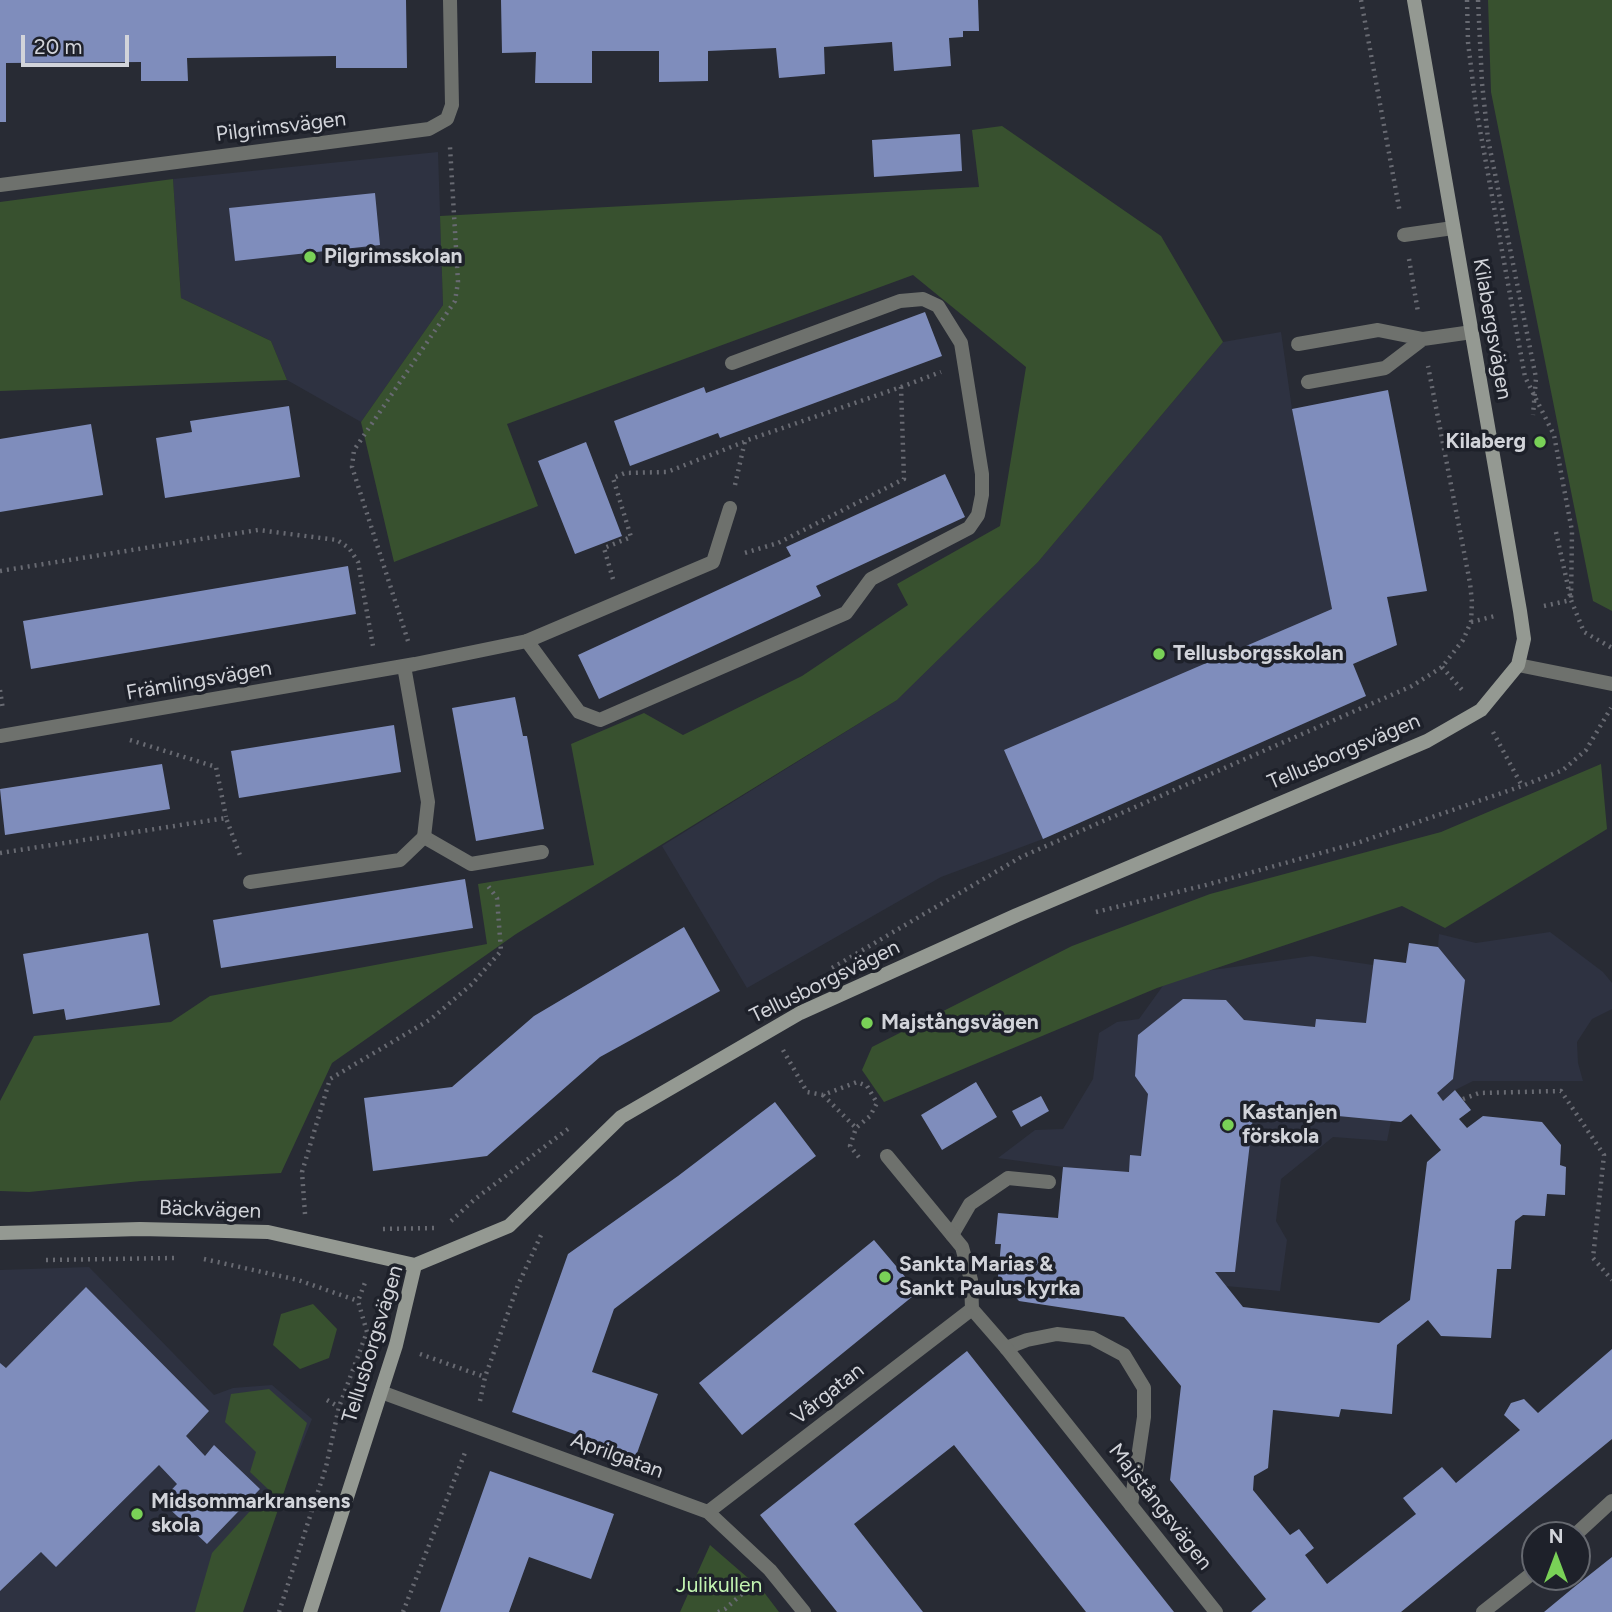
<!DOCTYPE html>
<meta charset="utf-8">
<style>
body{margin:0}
#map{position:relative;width:1612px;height:1612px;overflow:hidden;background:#282b34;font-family:Figtree,sans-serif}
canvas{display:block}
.north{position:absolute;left:1521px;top:1521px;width:70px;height:70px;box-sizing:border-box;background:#1e212a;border:2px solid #666970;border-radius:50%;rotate:0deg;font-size:19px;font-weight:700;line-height:28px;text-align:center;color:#d2d4da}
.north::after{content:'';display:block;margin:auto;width:24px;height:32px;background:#79d157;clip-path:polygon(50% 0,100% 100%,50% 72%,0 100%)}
.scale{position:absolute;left:21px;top:35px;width:108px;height:32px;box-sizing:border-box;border:4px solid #d2d4da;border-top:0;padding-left:9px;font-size:21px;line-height:24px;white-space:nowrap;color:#d2d4da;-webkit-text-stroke:5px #1e212a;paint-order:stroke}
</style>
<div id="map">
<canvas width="1612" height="1612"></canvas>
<div class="north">N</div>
<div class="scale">20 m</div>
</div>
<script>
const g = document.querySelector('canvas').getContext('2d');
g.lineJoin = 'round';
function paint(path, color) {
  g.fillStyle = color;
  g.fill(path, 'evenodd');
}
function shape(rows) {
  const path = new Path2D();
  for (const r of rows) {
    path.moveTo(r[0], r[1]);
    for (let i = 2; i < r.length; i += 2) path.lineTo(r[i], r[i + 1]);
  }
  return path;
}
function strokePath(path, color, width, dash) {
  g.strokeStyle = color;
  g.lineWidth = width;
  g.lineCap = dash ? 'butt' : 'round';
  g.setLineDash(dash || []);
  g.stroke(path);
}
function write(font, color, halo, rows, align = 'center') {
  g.font = font + ' Figtree,sans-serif';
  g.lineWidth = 7;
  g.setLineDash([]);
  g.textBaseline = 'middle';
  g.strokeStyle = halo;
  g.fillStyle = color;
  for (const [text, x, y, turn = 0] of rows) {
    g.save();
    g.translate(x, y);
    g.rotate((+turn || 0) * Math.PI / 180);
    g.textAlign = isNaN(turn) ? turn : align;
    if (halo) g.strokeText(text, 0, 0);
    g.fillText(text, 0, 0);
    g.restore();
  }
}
paint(shape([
 [438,152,443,305,361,422,287,380,271,341,181,298,173,179],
 [1281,332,1292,409,1332,609,1387,597,1391,614,1397,645,1353,664,1366,696,1043,839,941,877,747,988,662,846,897,700,1038,562,1223,342],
 [1550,932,1603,972,1612,983,1612,1009,1592,1019,1577,1042,1578,1063,1583,1081,1473,1081,1455,1090,1443,1101,1437,1094,1401,1122,1391,1121,1387,1141,1333,1137,1281,1179,1276,1221,1287,1240,1280,1291,1226,1286,1153,1320,1019,1301,998,1277,1001,1245,995,1244,998,1213,1058,1218,1063,1167,998,1158,1035,1130,1063,1129,1093,1079,1099,1033,1117,1022,1139,1019,1170,976,1312,956,1373,965,1374,959,1406,963,1409,943,1438,947,1439,934,1476,943],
 [89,1267,214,1395,233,1388,272,1385,312,1419,235,1612,0,1612,0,1270]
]), '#2e3241');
paint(shape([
 [1488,0,1612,0,1612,611,1593,601,1491,92],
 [1002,126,1161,236,1223,342,1038,562,897,700,516,934,332,1063,281,1173,141,1181,29,1192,0,1191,0,1101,34,1036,171,1022,210,996,487,944,478,884,594,865,571,744,644,713,683,735,802,676,908,605,897,584,1000,526,1026,367,913,275,507,424,538,506,394,562,361,422,443,305,440,216,979,187,972,130],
 [173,179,181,298,271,341,287,380,0,391,0,202],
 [1601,764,1607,829,1445,928,1402,906,1157,988,884,1102,862,1070,872,1047,1072,946,1210,894,1441,832],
 [313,1304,337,1329,329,1358,300,1369,273,1345,281,1314],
 [269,1389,307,1423,281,1501,243,1612,195,1612,212,1553,269,1490,250,1472,256,1452,225,1422,231,1394],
 [710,1545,763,1591,779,1612,680,1612]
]), '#38512f');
paint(shape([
 [0,0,406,0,407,68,336,68,336,56,187,58,188,81,141,81,141,62,6,63,6,122,0,122],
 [501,0,978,0,979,31,963,31,963,37,949,38,951,66,894,71,892,42,824,47,825,74,779,78,776,48,708,51,708,81,659,82,659,51,592,51,592,83,535,83,536,52,502,53],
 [960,134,962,171,874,177,872,140],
 [375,193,380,245,235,261,229,208],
 [925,312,942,356,720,438,718,433,630,466,614,421,704,387,706,393],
 [1388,390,1427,591,1387,597,1397,645,1353,664,1366,696,1043,839,1004,750,1332,609,1292,409],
 [289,406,300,477,165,498,156,438,192,432,190,421],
 [91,424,103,495,0,512,0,439],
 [586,442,622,536,575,554,538,461],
 [945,474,965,517,816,586,821,596,599,699,578,655,791,556,786,547],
 [348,566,356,614,31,669,23,621],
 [515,697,523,736,527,736,544,829,476,841,452,708],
 [394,725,401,772,239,798,231,751],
 [162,764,170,809,5,835,0,789],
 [465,879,473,928,221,968,213,920],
 [684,927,720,991,600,1057,487,1156,373,1171,364,1098,452,1087,534,1016],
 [148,933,160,1005,66,1020,64,1009,33,1014,23,954],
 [1409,943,1438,947,1465,980,1453,1079,1437,1093,1443,1101,1455,1090,1471,1110,1459,1119,1467,1128,1483,1116,1542,1122,1561,1145,1560,1165,1566,1167,1565,1195,1547,1194,1545,1216,1523,1215,1515,1221,1511,1269,1497,1269,1491,1338,1441,1336,1428,1320,1397,1345,1392,1414,1341,1409,1339,1417,1273,1410,1268,1468,1254,1476,1253,1490,1290,1535,1299,1529,1314,1548,1305,1555,1327,1584,1416,1514,1403,1498,1442,1467,1456,1483,1520,1430,1504,1415,1511,1403,1524,1399,1538,1413,1612,1349,1612,1439,1401,1612,1251,1612,1266,1599,1170,1480,1181,1386,1124,1317,1019,1301,998,1277,1001,1244,995,1244,998,1213,1058,1218,1063,1167,1129,1172,1130,1155,1141,1156,1148,1094,1135,1076,1138,1035,1183,999,1226,1000,1244,1020,1315,1027,1316,1019,1366,1023,1374,959,1406,963],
 [1254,1108,1401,1122,1411,1114,1441,1150,1427,1162,1410,1300,1379,1323,1243,1307,1215,1272,1235,1272],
 [976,1082,997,1117,942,1150,921,1115],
 [1041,1096,1049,1111,1021,1127,1012,1111],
 [775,1102,816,1156,614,1309,592,1372,658,1394,636,1456,512,1412,568,1254,678,1176],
 [874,1240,918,1292,742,1435,699,1383],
 [86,1287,209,1411,186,1436,205,1456,214,1445,260,1489,207,1544,161,1501,177,1484,159,1465,56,1567,41,1552,0,1591,0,1363,6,1368],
 [967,1351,1081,1495,1174,1612,1086,1612,954,1445,854,1524,923,1612,837,1612,760,1515],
 [490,1471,614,1514,591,1579,529,1557,509,1612,440,1612],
 [1612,1557,1612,1612,1544,1612,1573,1588]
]), '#7f8dbc');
strokePath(shape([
 [1361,0,1400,213],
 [1467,0,1468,42,1476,108,1525,377,1554,435,1572,531,1571,600],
 [1478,0,1482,83,1488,139,1536,378,1533,415],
 [1409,259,1418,312],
 [901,387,941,372],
 [735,485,745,441,901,387,904,479,778,543,741,554],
 [1556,532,1571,600,1584,632,1612,648],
 [0,571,258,530,337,540,349,548,358,562,373,646],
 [613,579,604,548,631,537,613,478,625,473,667,472,744,442],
 [1544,606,1571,600],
 [1471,622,1495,616],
 [408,641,352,467,354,450,455,301,458,282,450,147],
 [1442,667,1463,691],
 [0,690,3,710],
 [1493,732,1522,786],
 [130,740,216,767,226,817],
 [0,853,226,818,241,858],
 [1096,912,1206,885,1357,843,1522,786,1563,770,1586,750,1611,708],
 [832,968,1021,857,1412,686,1442,667,1463,640,1471,622,1472,602,1470,583,1428,366],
 [783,1050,807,1092,823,1095,857,1082,867,1086,877,1103,870,1116,856,1128,850,1146,861,1160],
 [823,1095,856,1128],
 [1463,1099,1479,1093,1561,1091,1604,1155,1593,1258,1612,1280],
 [305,1214,302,1172,330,1079,431,1019,472,984,501,951,497,898,488,886],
 [451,1221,475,1199,568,1129],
 [383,1229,434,1228],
 [204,1259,298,1280,358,1301],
 [46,1260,174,1258],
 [420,1354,485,1377],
 [327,1400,339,1407],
 [480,1401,485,1377,518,1285,542,1233],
 [279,1612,326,1467,339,1407,367,1332,358,1301,366,1280],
 [403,1612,466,1450],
 [718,1612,725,1609,751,1586]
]), '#686a72', 4.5, [2, 5]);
strokePath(shape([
 [1404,235,1453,228],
 [1298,344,1378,330,1423,339],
 [1308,382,1385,368,1423,339,1472,332],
 [527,641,579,712,600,720,846,613,871,579,969,528,978,515,982,495,982,474,961,343,938,306,923,299,900,301,732,363],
 [250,882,400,860,424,837,471,864,542,852],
 [952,1235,970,1204,1008,1178,1049,1182],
 [1006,1348,1027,1340,1057,1334,1092,1338,1124,1355,1144,1388,1144,1417,1131,1505]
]), '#6e716d', 14);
strokePath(shape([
 [0,185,429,129,447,119,452,105,450,0],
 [1518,665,1612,684],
 [404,666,428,802,424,837],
 [0,736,415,664,527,641,713,562,730,508],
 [887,1156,962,1247,971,1280,972,1309,1006,1348,1216,1612],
 [381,1392,708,1512,770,1570,804,1612],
 [708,1512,972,1309],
 [1575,1535,1612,1501],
 [1483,1612,1535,1571]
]), '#6e716d', 14);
strokePath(shape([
 [0,1233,140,1229,268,1232,415,1265],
 [415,1265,509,1226,621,1117,800,1013,1017,915,1427,741,1481,710,1518,665,1524,639,1520,611,1414,0],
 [310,1612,396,1345,415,1265]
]), '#949992', 14);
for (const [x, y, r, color] of [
 [310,257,7,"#79d157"],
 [1540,442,7,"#79d157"],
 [1159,654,7,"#79d157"],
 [867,1023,7,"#79d157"],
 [1228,1125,7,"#79d157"],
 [885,1277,7,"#79d157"],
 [137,1514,7,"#79d157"]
]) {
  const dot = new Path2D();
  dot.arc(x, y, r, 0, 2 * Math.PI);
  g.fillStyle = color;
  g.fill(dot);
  strokePath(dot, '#1e212a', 2.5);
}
write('21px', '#d2d4da', '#1e212a', [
 ["Pilgrimsvägen",281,127,-7],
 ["Kilabergsvägen",1492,329,80],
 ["Främlingsvägen",199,681,-10],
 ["Tellusborgsvägen",1344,752,-23],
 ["Tellusborgsvägen",825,982,-26],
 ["Bäckvägen",210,1210,2],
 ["Tellusborgsvägen",373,1344,-73],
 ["Vårgatan",828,1394,-38],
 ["Aprilgatan",617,1456,20],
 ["Majstångsvägen",1160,1507,52]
]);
write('bold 21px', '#d2d4da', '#1e212a', [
 ["Pilgrimsskolan",324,257],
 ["Kilaberg",1526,442,"right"],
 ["Tellusborgsskolan",1173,654],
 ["Majstångsvägen",881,1023],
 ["Kastanjen",1242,1113],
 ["förskola",1242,1137],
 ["Sankta Marias &",899,1265],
 ["Sankt Paulus kyrka",899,1289],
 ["Midsommarkransens",151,1502],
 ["skola",151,1526]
], 'left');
write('21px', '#c2f4b1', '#1e212a', [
 ["Julikullen",719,1586]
]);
</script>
